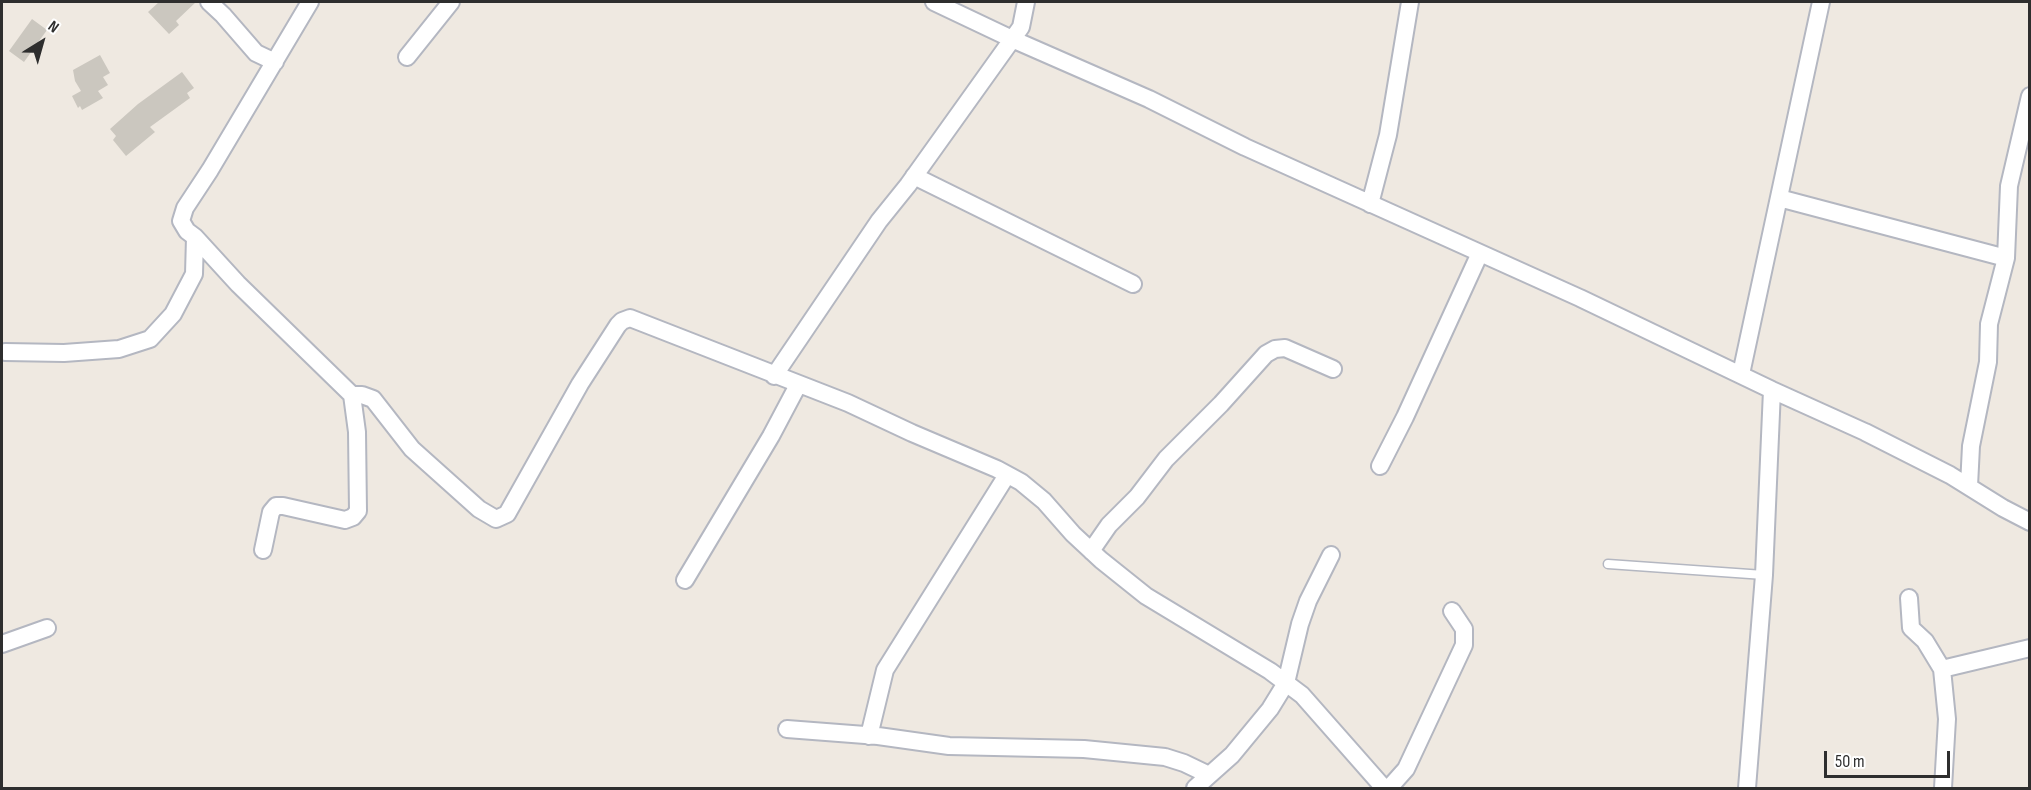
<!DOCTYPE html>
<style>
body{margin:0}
#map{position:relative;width:2031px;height:790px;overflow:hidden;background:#efe9e1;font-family:"Sofia Sans Condensed",sans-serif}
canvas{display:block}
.frame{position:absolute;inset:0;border:3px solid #2e2e2e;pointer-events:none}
.north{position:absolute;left:12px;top:12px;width:60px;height:60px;-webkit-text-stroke:4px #fff;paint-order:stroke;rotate:37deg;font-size:16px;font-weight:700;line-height:24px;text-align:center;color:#2e2e2e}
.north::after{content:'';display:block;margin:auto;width:21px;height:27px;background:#2e2e2e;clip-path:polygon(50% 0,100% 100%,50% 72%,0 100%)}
.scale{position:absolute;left:1824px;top:751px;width:126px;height:27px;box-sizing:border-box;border:3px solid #2e2e2e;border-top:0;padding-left:8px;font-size:18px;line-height:21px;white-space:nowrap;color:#2e2e2e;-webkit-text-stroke:4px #fff;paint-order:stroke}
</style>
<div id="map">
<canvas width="2031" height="790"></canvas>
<div class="frame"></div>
<div class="north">N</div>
<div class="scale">50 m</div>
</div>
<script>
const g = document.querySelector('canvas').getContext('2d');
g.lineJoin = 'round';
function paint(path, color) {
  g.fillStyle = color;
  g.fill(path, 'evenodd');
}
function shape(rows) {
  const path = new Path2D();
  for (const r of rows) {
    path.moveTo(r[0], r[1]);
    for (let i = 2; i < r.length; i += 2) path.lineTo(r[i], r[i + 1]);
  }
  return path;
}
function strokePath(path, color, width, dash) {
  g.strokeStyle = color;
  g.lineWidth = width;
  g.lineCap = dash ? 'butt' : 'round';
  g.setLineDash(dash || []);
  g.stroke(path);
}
paint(shape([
 [159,2,196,2,176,21,179,25,169,34,148,12],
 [32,19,47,30,24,62,9,51],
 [100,55,110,73,103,77,108,85,98,91,103,98,82,110,80,106,78,108,72,96,81,91,75,81,73,70],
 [182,72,194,88,187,93,190,98,150,127,155,132,126,156,113,140,116,136,110,129,138,104]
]), '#cbc7bf');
const service = shape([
 [1608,564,1764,575]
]);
const minor = shape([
 [209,2,223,15,256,53,275,62],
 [310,2,210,170,185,208,181,221,187,231,195,237,238,284,352,395,362,395,373,399,412,449,479,509,496,519,507,514,580,384,618,325,622,321,630,318,848,403,912,433,997,469,1021,482,1044,501,1073,534,1101,560,1146,596,1270,671,1302,695,1384,788],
 [934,2,1012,39,1149,99,1245,147,1580,298,1772,390,1865,432,1950,475,2003,508,2030,522],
 [407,57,451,2],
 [914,176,1133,284],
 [1779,198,2006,258],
 [1370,204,1388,135,1410,2],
 [5,352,64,353,119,349,150,339,173,314,194,274,195,237],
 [1741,374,1821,2],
 [774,376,879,221,908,185,1021,27,1026,2],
 [1380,466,1405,417,1480,253],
 [1969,486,1971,446,1988,362,1989,324,2006,258,2009,186,2030,96],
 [263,550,271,512,276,506,283,506,345,520,353,517,358,511,357,432,352,395],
 [1091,551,1109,525,1137,497,1166,459,1221,404,1266,354,1275,349,1285,348,1333,369],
 [685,580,771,436,798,385],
 [1909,598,1911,628,1925,641,1942,669,1947,719,1943,788],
 [2,644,47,628],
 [1942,669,2030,648],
 [787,729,878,736,949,746,1084,749,1165,757,1184,763,1209,775],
 [869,736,885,670,1007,475],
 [1195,788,1232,755,1270,709,1286,683,1300,624,1308,601,1331,555],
 [1389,788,1406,769,1464,645,1464,629,1452,611],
 [1747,788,1764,575,1772,390]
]);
strokePath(service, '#b4b7c1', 11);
strokePath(minor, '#b4b7c1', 20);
strokePath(service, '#fff', 8);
strokePath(minor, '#fff', 16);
</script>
